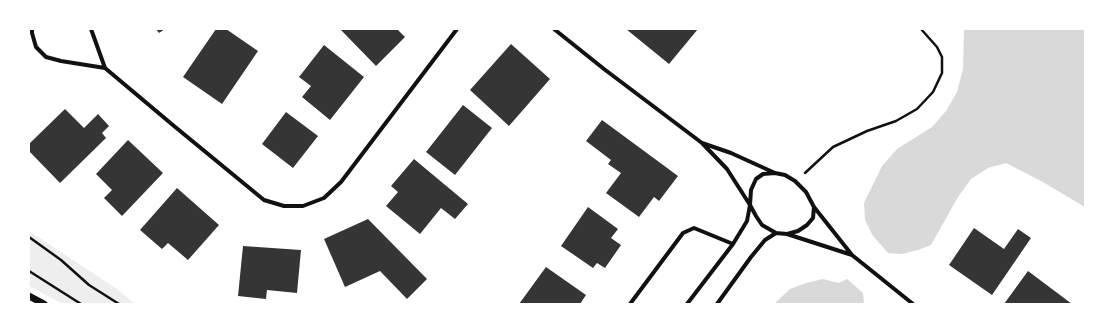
<!DOCTYPE html>
<style>
body{margin:0}
#map{position:relative;width:1114px;height:333px;overflow:hidden;background:#fff;font-family:Helvetica,sans-serif}
canvas{display:block}
.frame{position:absolute;inset:0;border:30px solid #fff;pointer-events:none}
</style>
<div id="map">
<canvas width="1114" height="333"></canvas>
<div class="frame"></div>
</div>
<script>
const g = document.querySelector('canvas').getContext('2d');
g.lineJoin = 'round';
function paint(path, color) {
  g.fillStyle = color;
  g.fill(path, 'evenodd');
}
function shape(rows) {
  const path = new Path2D();
  for (const r of rows) {
    path.moveTo(r[0], r[1]);
    for (let i = 2; i < r.length; i += 2) path.lineTo(r[i], r[i + 1]);
  }
  return path;
}
function strokePath(path, color, width, dash) {
  g.strokeStyle = color;
  g.lineWidth = width;
  g.lineCap = dash ? 'butt' : 'round';
  g.setLineDash(dash || []);
  g.stroke(path);
}
paint(shape([
 [29,231,117,289,135,304,63,304,29,286]
]), '#eee');
paint(shape([
 [964,29,1085,29,1085,207,1041,181,1006,163,988,168,971,179,958,197,931,245,918,250,902,254,888,253,873,236,865,220,864,203,882,166,897,149,932,127,946,111,957,92,963,69],
 [823,279,839,283,847,279,863,293,864,304,774,304,790,289,806,283]
]), '#d9d9d9');
paint(shape([
 [156,29,165,29,159,33],
 [216,29,226,29,258,51,222,104,183,77],
 [340,29,397,29,405,37,376,66],
 [626,29,698,29,669,64],
 [511,44,550,79,509,126,470,90],
 [324,45,364,77,330,120,302,97,311,86,299,77],
 [463,105,492,128,455,175,426,152],
 [65,109,84,128,98,114,109,126,102,133,106,138,60,183,29,151,29,144],
 [286,112,318,136,293,168,262,144],
 [602,120,678,176,659,201,654,197,639,217,606,193,621,173,608,164,611,160,586,141],
 [128,140,163,173,122,216,104,198,112,190,96,174],
 [414,159,468,204,455,219,441,208,420,234,386,206,398,192,391,186],
 [177,188,219,225,188,260,168,243,162,249,140,230],
 [588,207,618,229,611,238,621,245,605,268,597,263,593,268,561,246],
 [368,219,427,279,407,299,380,271,345,287,324,239],
 [974,228,1004,249,1018,229,1031,238,992,295,949,265],
 [243,246,301,250,297,293,267,290,266,299,238,296],
 [546,267,586,295,580,304,519,304],
 [1028,271,1072,304,1004,304]
]), '#353535');
strokePath(shape([
 [805,173,833,147,867,131,896,121,917,109,933,92,942,73,942,57,937,47,921,29],
 [29,237,61,260,89,285,119,304],
 [29,271,81,304]
]), '#111', 2.5);
strokePath(shape([
 [32,29,32,33,36,47,46,57,61,61,105,68],
 [91,29,105,68,174,126,264,200,284,206,303,206,324,198,341,182,457,29],
 [554,29,604,69,702,143],
 [787,234,852,255,814,207,806,192,795,181,785,175,775,173,763,174,756,179,751,190,750,205,756,216,762,225,776,233,787,234,798,231,807,225,813,218,814,207],
 [852,255,913,304],
 [630,304,683,233,694,228,733,244],
 [687,304,733,244,747,221,750,205,727,169,702,143,731,153,775,173],
 [717,304,751,257,765,240,776,233]
]), '#111', 4);
strokePath(shape([
 [29,296,44,304]
]), '#111', 7);
</script>
